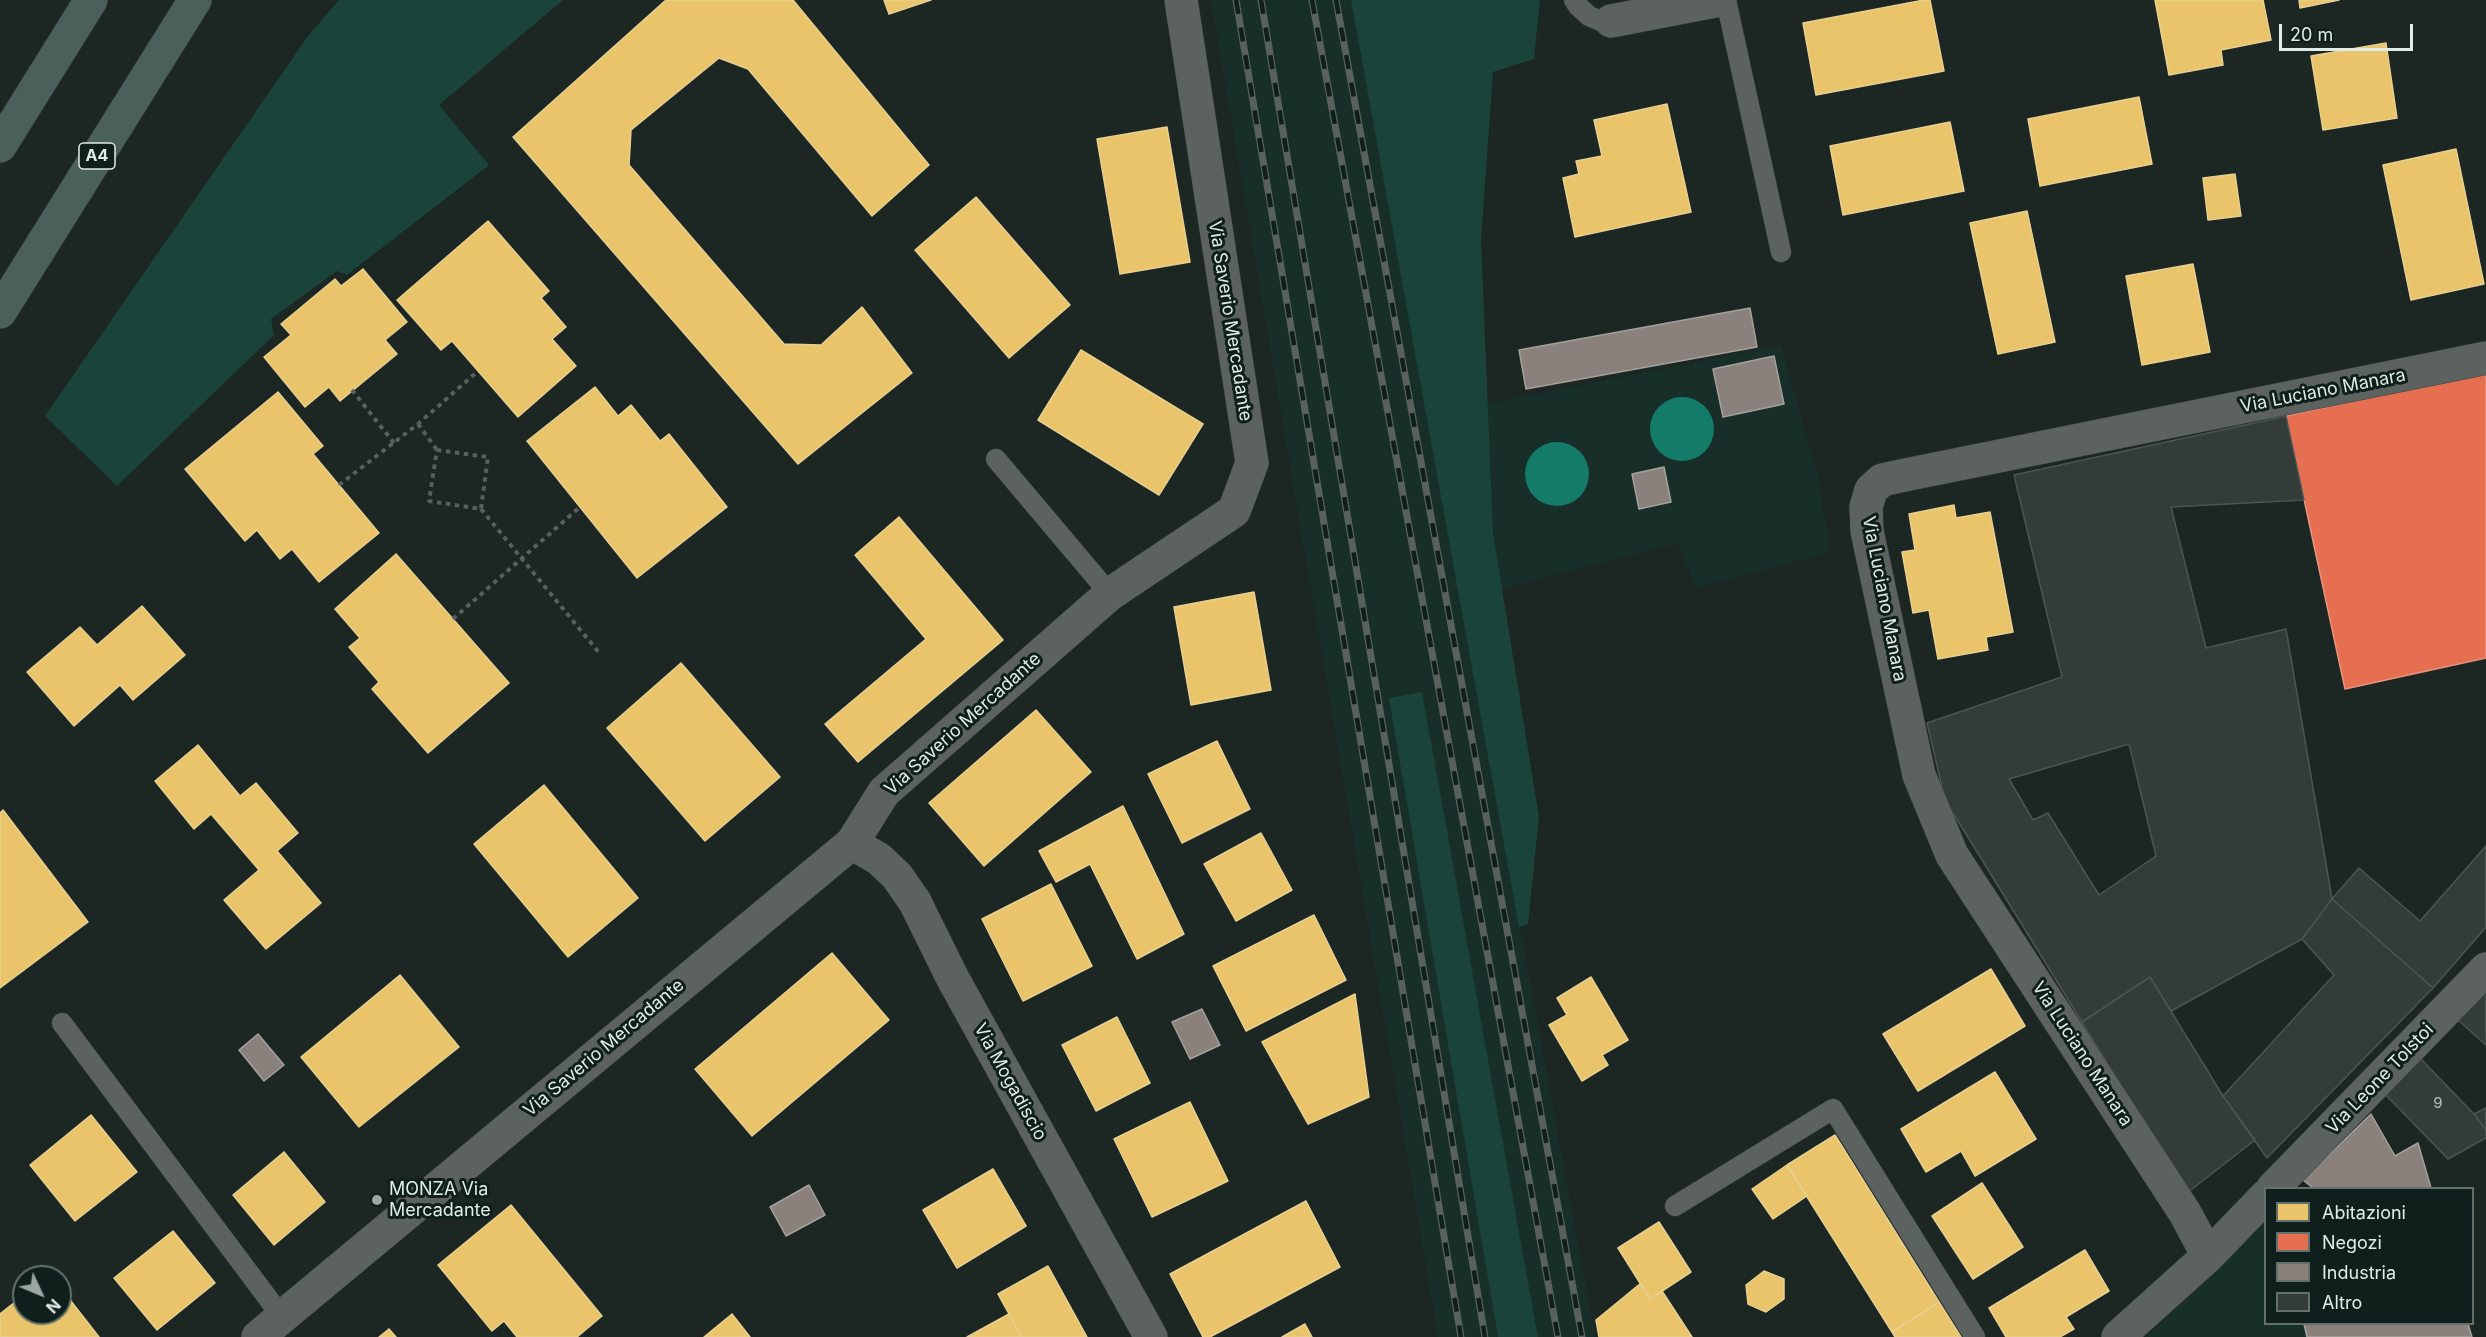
<!DOCTYPE html>
<style>
body{margin:0}
#map{position:relative;width:2486px;height:1337px;overflow:hidden;background:#1c2623;font-family:Inter,sans-serif}
canvas{display:block}
.legend{position:absolute;left:2264px;top:1187px;width:210px;height:138px;box-sizing:border-box;background:#0f1f1b;border:2px solid #63716d;margin:0;padding:8px 10px;list-style:none;font-size:18px;color:#e1ebe8}
.legend li{display:flex;align-items:center;gap:12px;height:30px}
.legend b{width:30px;border:2px solid #63716d}
.north{position:absolute;left:12px;top:1265px;width:60px;height:60px;box-sizing:border-box;background:#0f1f1b;border:2px solid #63716d;border-radius:50%;rotate:134deg;font-size:16px;font-weight:700;line-height:24px;text-align:center;color:#e1ebe8}
.north::after{content:'';display:block;margin:auto;width:21px;height:27px;background:#9ca6a3;clip-path:polygon(50% 0,100% 100%,50% 72%,0 100%)}
.scale{position:absolute;left:2279px;top:24px;width:134px;height:27px;box-sizing:border-box;border:3px solid #e1ebe8;border-top:0;padding-left:8px;font-size:18px;line-height:21px;white-space:nowrap;color:#e1ebe8;-webkit-text-stroke:4px #0f1f1b;paint-order:stroke}
</style>
<div id="map">
<canvas width="2486" height="1337"></canvas>
<ul class="legend">
<li><b style="height:16px;background:#e9c46a"></b>Abitazioni</li>
<li><b style="height:16px;background:#e76f51"></b>Negozi</li>
<li><b style="height:16px;background:#8a817c"></b>Industria</li>
<li><b style="height:16px;background:#343c39"></b>Altro</li>
</ul>
<div class="north">N</div>
<div class="scale">20 m</div>
</div>
<script>
const g = document.querySelector('canvas').getContext('2d');
g.lineJoin = 'round';
function paint(path, color) {
  g.fillStyle = color;
  g.fill(path, 'evenodd');
}
function shape(rows) {
  const path = new Path2D();
  for (const r of rows) {
    if (r.length === 3) {
      path.moveTo(r[0] + r[2], r[1]);
      path.arc(r[0], r[1], r[2], 0, 2 * Math.PI);
      continue;
    }
    path.moveTo(r[0], r[1]);
    for (let i = 2; i < r.length; i += 2) path.lineTo(r[i], r[i + 1]);
  }
  return path;
}
function strokePath(path, color, width, dash) {
  g.strokeStyle = color;
  g.lineWidth = width;
  g.lineCap = dash ? 'butt' : 'round';
  g.setLineDash(dash || []);
  g.stroke(path);
}
function write(font, color, halo, rows, align = 'center') {
  g.font = font + ' Inter,sans-serif';
  g.lineWidth = 6;
  g.setLineDash([]);
  g.textBaseline = 'middle';
  g.strokeStyle = halo;
  g.fillStyle = color;
  for (const [text, x, y, turn = 0] of rows) {
    g.save();
    g.translate(x, y);
    g.rotate((+turn || 0) * Math.PI / 180);
    g.textAlign = isNaN(turn) ? turn : align;
    if (halo) g.strokeText(text, 0, 0);
    g.fillText(text, 0, 0);
    g.restore();
  }
}
paint(shape([
 [1211,0,1351,0,1595,1337,1538,1337,1421,692,1500,1337,1438,1337],
 [1781,345,1817,474,1831,552,1696,588,1678,543,1502,589,1493,533,1487,404],
 [2265,1217,2266,1324,2468,1324,2472,1337,2146,1337]
]), '#182f29');
paint(shape([
 [339,0,563,0,439,105,489,165,347,275,337,271,271,319,274,335,117,486,45,416,308,36],
 [1351,0,1540,0,1534,59,1493,72,1481,240,1493,533,1539,817,1528,924,1519,927],
 [1422,692,1519,1232,1538,1337,1498,1337,1389,698]
]), '#1a433a');
paint(shape([
 [1682,429,32],
 [1557,474,32]
]), '#137b68');
const homes = shape([
 [666,0,793,0,929,165,872,216,748,69,719,58,631,130,629,165,784,344,821,345,862,307,912,373,798,464,513,137,666,0],
 [884,0,931,0,889,14,884,0],
 [1924,0,1930,0,1944,71,1816,95,1803,23,1924,0],
 [2155,0,2263,0,2271,40,2221,50,2223,65,2169,75,2155,0],
 [2299,0,2339,0,2300,8,2299,0],
 [2386,43,2397,118,2323,130,2311,56,2386,43],
 [2139,97,2152,164,2040,186,2028,119,2139,97],
 [1667,104,1691,212,1575,237,1563,178,1579,174,1576,161,1602,156,1594,120,1667,104],
 [1950,122,1964,191,1843,215,1830,146,1950,122],
 [1167,127,1190,262,1120,274,1097,139,1167,127],
 [2456,149,2484,284,2411,300,2383,165,2456,149],
 [2235,174,2241,216,2208,220,2203,178,2235,174],
 [976,197,1070,305,1009,358,915,250,976,197],
 [2027,211,2055,342,1998,354,1970,223,2027,211],
 [488,221,549,291,541,298,566,327,552,339,576,366,518,417,452,341,441,350,397,300,488,221],
 [2193,264,2210,352,2142,365,2126,276,2193,264],
 [363,269,407,322,385,340,397,354,340,401,329,387,305,407,264,357,291,335,281,324,335,279,341,286,363,269],
 [1081,350,1203,424,1159,495,1038,420,1081,350],
 [595,387,618,416,631,405,660,441,669,434,727,507,637,578,527,441,595,387],
 [278,392,323,446,313,454,379,533,319,582,292,549,280,559,257,530,245,541,185,469,278,392],
 [1954,505,1956,518,1990,512,2013,632,1986,637,1988,650,1938,659,1929,610,1913,613,1902,552,1915,550,1909,514,1954,505],
 [899,517,1003,640,858,762,825,724,926,639,855,555,899,517],
 [396,554,509,683,428,753,372,689,379,682,349,647,360,638,335,609,396,554],
 [1254,592,1271,690,1191,705,1174,607,1254,592],
 [142,606,185,655,133,700,120,685,74,726,27,672,80,627,97,645,142,606],
 [681,663,780,777,705,841,607,728,681,663],
 [1036,710,1091,772,984,866,929,803,1036,710],
 [1217,741,1250,809,1182,843,1148,774,1217,741],
 [198,745,240,796,256,783,298,833,277,851,321,903,266,949,224,900,259,870,211,814,194,829,155,781,198,745],
 [544,785,638,898,568,957,474,844,544,785],
 [1123,806,1184,934,1137,959,1090,864,1056,882,1039,851,1123,806],
 [3,810,88,922,0,988,0,813,3,810],
 [1261,833,1292,890,1236,921,1204,864,1261,833],
 [1051,884,1092,966,1023,1001,982,919,1051,884],
 [1314,915,1346,980,1246,1031,1213,966,1314,915],
 [832,953,889,1020,752,1136,695,1069,832,953],
 [1991,969,2025,1026,1918,1091,1883,1034,1991,969],
 [400,975,459,1047,359,1127,301,1057,400,975],
 [1591,977,1628,1040,1602,1055,1608,1065,1582,1081,1549,1025,1567,1015,1557,998,1591,977],
 [1355,994,1369,1097,1308,1124,1262,1042,1355,994],
 [1117,1017,1150,1083,1096,1111,1062,1045,1117,1017],
 [1995,1072,2036,1139,1975,1176,1961,1151,1926,1172,1901,1129,1995,1072],
 [1190,1102,1228,1181,1152,1217,1114,1139,1190,1102],
 [91,1115,137,1172,75,1221,30,1165,91,1115],
 [1835,1135,1939,1302,1892,1332,1787,1165,1835,1135],
 [284,1152,325,1202,274,1245,233,1195,284,1152],
 [1787,1165,1807,1196,1773,1219,1752,1189,1787,1165],
 [993,1169,1026,1226,957,1268,923,1210,993,1169],
 [1982,1183,2023,1247,1973,1279,1932,1216,1982,1183],
 [1306,1201,1340,1267,1210,1337,1203,1337,1170,1274,1306,1201],
 [511,1205,602,1316,577,1337,517,1337,504,1321,492,1331,438,1265,511,1205],
 [1659,1222,1691,1272,1650,1299,1618,1248,1659,1222],
 [173,1231,215,1283,157,1330,114,1278,173,1231],
 [2085,1250,2109,1291,2066,1317,2074,1329,2060,1337,2006,1337,1989,1308,2085,1250],
 [1048,1266,1087,1337,1022,1337,1009,1314,998,1294,1048,1266],
 [1764,1271,1784,1279,1784,1299,1766,1312,1748,1304,1746,1285,1764,1271],
 [1641,1283,1650,1299,1662,1291,1692,1337,1599,1337,1596,1320,1641,1283],
 [60,1287,99,1337,0,1337,0,1314,24,1295,24,1313,60,1313,60,1287],
 [1939,1302,1961,1337,1895,1337,1892,1332,1939,1302],
 [732,1314,750,1337,704,1337,732,1314],
 [1009,1314,1022,1337,967,1337,1009,1314],
 [1305,1324,1312,1337,1282,1337,1305,1324],
 [389,1329,396,1337,379,1337,389,1329]
]);
paint(homes, '#e9c46a');
strokePath(homes, '#e7d090', 1.5);
const shops = shape([
 [2486,372,2486,658,2345,689,2286,416,2486,372]
]);
paint(shops, '#e76f51');
strokePath(shops, '#e5947e', 1.5);
const industry = shape([
 [1750,308,1757,347,1526,389,1519,350,1750,308],
 [1774,356,1784,404,1723,417,1713,369,1774,356],
 [1664,467,1671,502,1639,509,1632,474,1664,467],
 [1202,1009,1220,1045,1190,1059,1172,1022,1202,1009],
 [258,1034,284,1065,264,1081,239,1050,258,1034],
 [2371,1114,2395,1156,2418,1143,2431,1188,2313,1188,2303,1180,2371,1114],
 [809,1185,825,1215,786,1236,770,1207,809,1185],
 [2304,1324,2468,1324,2472,1337,2307,1337,2304,1324]
]);
paint(industry, '#8a817c');
strokePath(industry, '#a4a19c', 1.5);
const building = shape([
 [2286,416,2304,500,2171,507,2206,648,2286,629,2332,899,2302,939,2171,1011,2150,977,2082,1022,1945,800,1927,723,2062,677,2014,475,2286,416],
 [2129,744,2156,856,2099,895,2048,813,2033,820,2009,779,2129,744],
 [2486,846,2486,927,2433,988,2332,899,2359,868,2420,921,2486,846],
 [2332,899,2433,988,2267,1158,2223,1096,2334,975,2302,939,2332,899],
 [2150,977,2223,1096,2255,1140,2187,1193,2082,1022,2150,977],
 [2486,991,2486,1045,2458,1020,2486,991],
 [2419,1057,2474,1114,2486,1130,2486,1138,2448,1159,2383,1092,2419,1057],
 [2486,1108,2486,1130,2474,1114,2486,1108]
]);
paint(building, '#343c39');
strokePath(building, '#4d5553', 1.5);
const service = shape([
 [1574,0,1578,6,1589,16,1603,22,1611,21],
 [1726,0,1781,252],
 [996,459,1110,594],
 [62,1023,282,1317],
 [1675,1206,1833,1109,1975,1337]
]);
const minor = shape([
 [1611,21,1720,0],
 [852,843,879,859,897,876,915,902,952,977,1151,1337],
 [2273,1188,2486,969],
 [2208,1256,2185,1213,1952,855,1919,775,1867,531,1866,507,1871,490,1882,480,1905,475,2486,358],
 [258,1337,852,843,884,792,1110,594,1234,511,1252,463,1181,0],
 [2118,1337,2208,1256,2266,1196]
]);
const motorway = shape([
 [0,146,91,0],
 [0,312,195,0]
]);
strokePath(service, '#3b4240', 21);
strokePath(minor, '#3b4240', 34);
strokePath(motorway, '#3b4240', 34);
strokePath(shape([
 [352,390,394,443],
 [418,424,437,450],
 [437,450,488,457,481,509,429,501,437,450],
 [339,485,418,424,478,371],
 [481,509,601,655],
 [453,619,580,507]
]), '#595f5e', 4, [4.5, 4.5]);
strokePath(service, '#5c6260', 20);
strokePath(minor, '#5c6260', 33);
strokePath(motorway, '#4b605a', 33);
const rail = shape([
 [1236,0,1461,1337],
 [1261,0,1485,1337],
 [1312,0,1558,1337],
 [1336,0,1582,1337]
]);
strokePath(rail, '#59615e', 7);
strokePath(rail, '#0f1f1b', 4.5, [14]);
for (const [x, y, r, color] of [
 [377,1200,6,"#9ca6a3"]
]) {
  const dot = new Path2D();
  dot.arc(x, y, r, 0, 2 * Math.PI);
  g.fillStyle = color;
  g.fill(dot);
  strokePath(dot, '#0f1f1b', 2);
}
write('15px', '#b6bfbc', null, [
 ["9",2438,1103]
]);
for (const [x, y, w] of [
 [97,156,36]
]) {
  const box = new Path2D();
  box.roundRect(x - w / 2, y - 13, w, 26, 4.5);
  g.fillStyle = '#0f1f1b';
  g.fill(box);
  strokePath(box, '#e1ebe8', 1.5);
}
write('bold 16px', '#e1ebe8', null, [
 ["A4",97,156]
]);
write('18px', '#e1ebe8', '#0f1f1b', [
 ["Via Saverio Mercadante",1230,321,81],
 ["Via Luciano Manara",2323,391,-11],
 ["Via Luciano Manara",1884,599,79],
 ["Via Saverio Mercadante",963,724,-42],
 ["Via Saverio Mercadante",604,1048,-40],
 ["Via Luciano Manara",2082,1054,57],
 ["Via Leone Tolstoi",2380,1079,-46],
 ["Via Mogadiscio",1010,1082,61]
]);
write('18px', '#e1ebe8', '#0f1f1b', [
 ["MONZA Via",389,1190],
 ["Mercadante",389,1211]
], 'left');
</script>
